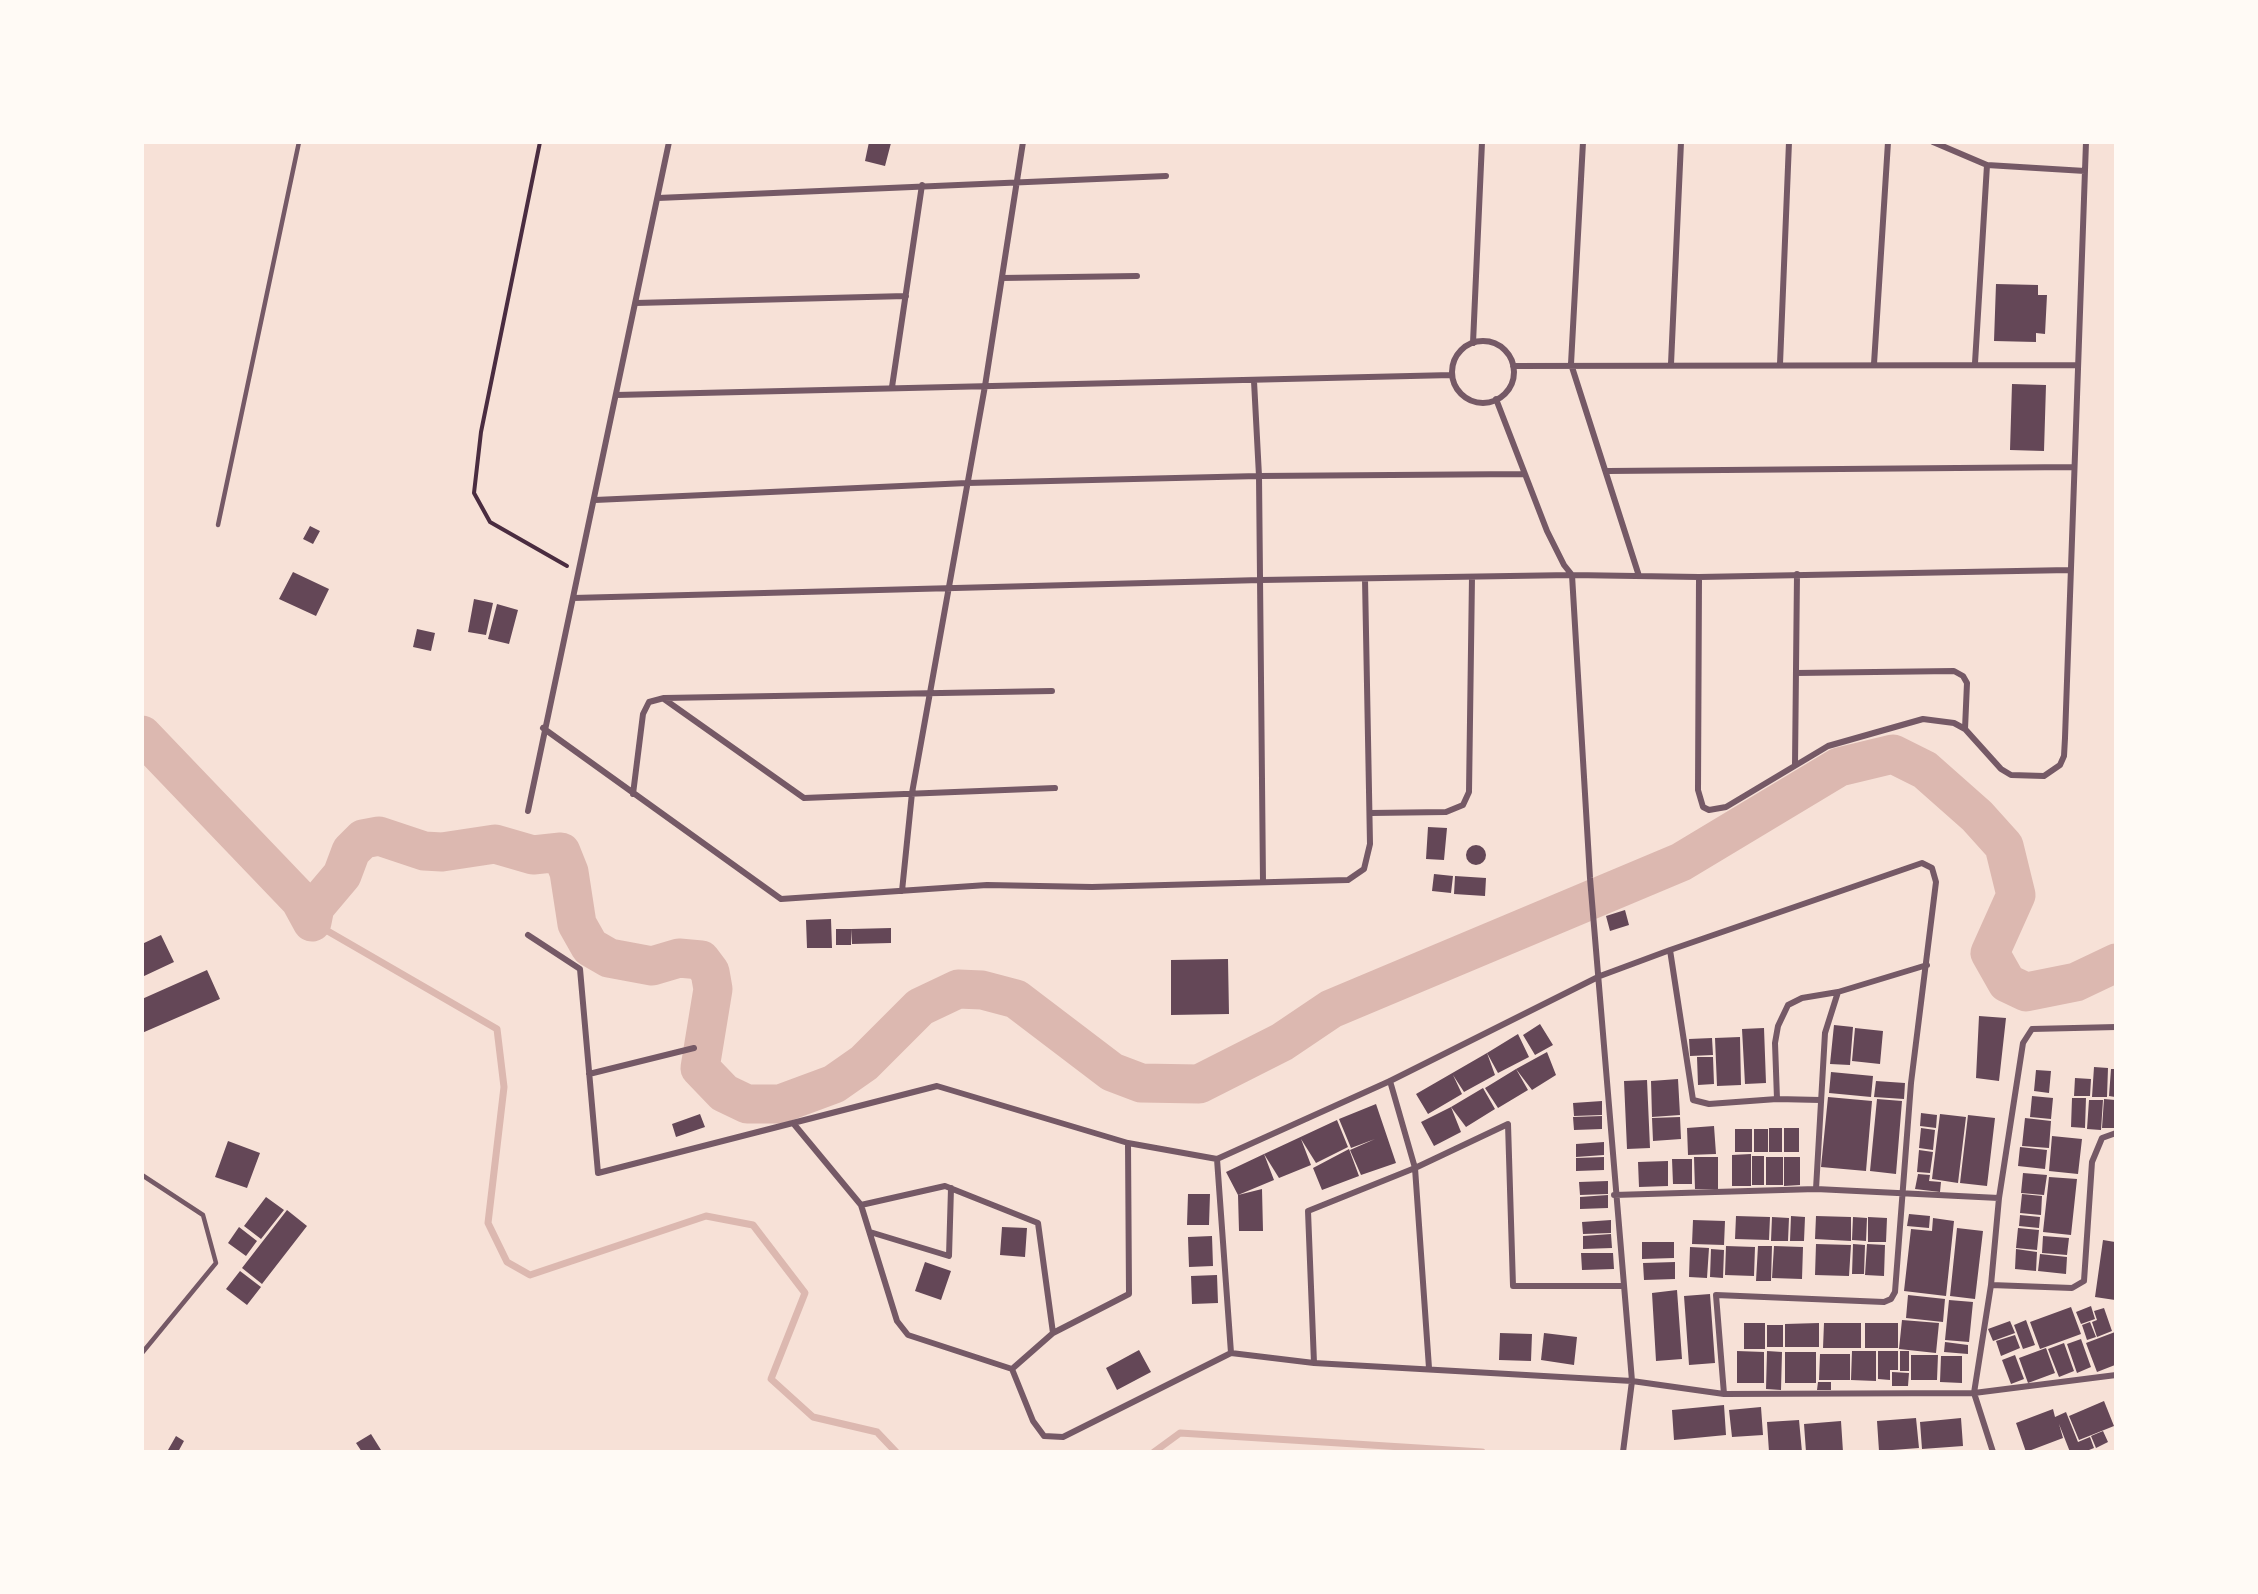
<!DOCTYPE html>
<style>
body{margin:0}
#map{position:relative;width:2258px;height:1594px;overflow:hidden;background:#f7e1d7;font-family:Raleway,sans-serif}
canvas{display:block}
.frame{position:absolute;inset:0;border:144px solid #fffaf5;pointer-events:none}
</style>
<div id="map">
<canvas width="2258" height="1594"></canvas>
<div class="frame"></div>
</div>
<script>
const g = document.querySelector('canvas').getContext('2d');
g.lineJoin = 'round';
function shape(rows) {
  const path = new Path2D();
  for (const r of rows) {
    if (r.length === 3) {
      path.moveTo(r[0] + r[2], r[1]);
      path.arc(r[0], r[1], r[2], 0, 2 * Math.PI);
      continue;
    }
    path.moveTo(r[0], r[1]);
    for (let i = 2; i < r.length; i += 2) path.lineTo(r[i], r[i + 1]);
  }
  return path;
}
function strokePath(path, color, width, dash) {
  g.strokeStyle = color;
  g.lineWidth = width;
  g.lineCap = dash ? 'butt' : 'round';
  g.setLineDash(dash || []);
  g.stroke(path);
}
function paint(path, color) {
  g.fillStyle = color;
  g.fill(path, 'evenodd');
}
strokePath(shape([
 [312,922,497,1029,504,1087,488,1223,507,1262,530,1275,706,1216,753,1225,805,1293,771,1379,813,1417,877,1432,896,1452],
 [1154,1452,1180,1433,1482,1452]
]), '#dcb8b0', 7);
strokePath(shape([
 [142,735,300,900,312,922],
 [312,922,315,907,342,875,351,851,363,839,379,836,424,851,442,852,495,844,533,855,561,852,569,872,577,924,590,947,609,958,652,966,679,958,701,960,710,972,713,989,700,1068,724,1093,747,1104,780,1104,834,1084,864,1063,920,1007,958,989,982,990,1016,999,1112,1072,1141,1083,1199,1084,1282,1042,1331,1009,1681,862,1839,767,1893,754,1925,770,1977,816,2004,846,2016,895,1990,953,2007,983,2026,992,2076,982,2116,963]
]), '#dcb8b0', 39);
paint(shape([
 [869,142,891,143,885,166,865,161],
 [1996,284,2038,285,2038,295,2047,295,2045,334,2036,333,2036,342,1994,341],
 [2012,384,2046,385,2044,451,2010,450],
 [310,526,320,531,313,544,303,539],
 [293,572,329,589,316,616,279,599],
 [474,599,493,603,486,635,468,632],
 [497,604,518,610,509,644,488,639],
 [417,629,435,633,431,651,413,647],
 [1428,827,1447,828,1444,860,1426,859],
 [1476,855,10],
 [1434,874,1453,876,1451,893,1432,891],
 [1455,876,1486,878,1485,896,1454,894],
 [1625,910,1629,925,1610,931,1606,916],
 [831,919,832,948,807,948,806,920],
 [891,928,891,943,852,944,851,929],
 [836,929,851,929,851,945,836,945],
 [161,935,174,962,142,977,142,944],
 [1228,959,1229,1014,1171,1015,1171,960],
 [207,970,220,999,142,1033,142,999],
 [1979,1016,2006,1018,1999,1081,1976,1078],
 [1540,1024,1553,1045,1535,1055,1523,1035],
 [1834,1025,1853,1027,1850,1065,1830,1064],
 [1764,1028,1766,1083,1745,1084,1742,1029],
 [1855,1028,1883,1031,1880,1064,1852,1061],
 [1518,1034,1529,1057,1498,1073,1487,1053],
 [1740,1037,1741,1085,1717,1086,1715,1038],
 [1712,1038,1713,1055,1690,1056,1689,1039],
 [1547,1052,1556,1075,1532,1090,1516,1069,1528,1090,1498,1108,1485,1088,1516,1069],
 [1487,1053,1495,1075,1464,1092,1453,1075,1462,1094,1428,1114,1416,1094],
 [1697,1057,1713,1057,1714,1084,1698,1085],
 [2094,1067,2108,1068,2107,1097,2092,1097],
 [2111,1069,2115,1069,2115,1097,2109,1096],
 [2036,1070,2051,1071,2049,1093,2034,1091],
 [1831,1072,1873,1076,1871,1097,1829,1093],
 [2075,1078,2091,1079,2090,1096,2074,1096],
 [1678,1079,1680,1115,1652,1117,1651,1081],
 [1647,1080,1650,1148,1627,1149,1624,1081],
 [1876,1081,1905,1083,1904,1099,1874,1097],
 [1483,1088,1495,1109,1466,1127,1451,1107],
 [2032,1096,2053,1098,2051,1119,2030,1117],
 [1828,1097,1872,1101,1866,1171,1821,1167],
 [2072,1098,2086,1098,2085,1128,2071,1127],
 [1877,1099,1902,1101,1896,1174,1870,1171],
 [2104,1099,2115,1100,2115,1128,2102,1128],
 [2089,1100,2103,1100,2101,1130,2087,1129],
 [1602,1101,1602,1115,1574,1116,1573,1103],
 [1376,1104,1396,1163,1361,1175,1350,1150,1375,1139,1351,1148,1339,1119],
 [1451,1107,1461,1132,1434,1146,1421,1122],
 [1921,1113,1937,1115,1936,1128,1920,1126],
 [700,1114,705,1127,676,1137,672,1124],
 [1940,1114,1966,1117,1958,1183,1932,1179],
 [1968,1115,1995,1118,1987,1186,1960,1183],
 [1602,1116,1602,1129,1574,1130,1573,1117],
 [1680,1117,1681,1139,1653,1141,1652,1118],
 [2025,1118,2051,1121,2049,1148,2022,1146],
 [1337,1120,1348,1147,1316,1163,1301,1139,1311,1165,1279,1178,1264,1154],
 [1714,1126,1716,1154,1688,1155,1687,1128],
 [1769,1128,1782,1128,1782,1152,1769,1152],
 [1784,1128,1799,1128,1799,1152,1784,1152],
 [1921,1128,1935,1130,1933,1150,1919,1148],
 [1735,1129,1752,1129,1752,1152,1735,1152],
 [1754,1129,1768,1129,1768,1152,1754,1152],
 [2052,1136,2082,1139,2078,1174,2049,1171],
 [228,1141,260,1153,247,1188,215,1177],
 [1604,1142,1604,1155,1576,1157,1576,1144],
 [2020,1147,2047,1150,2045,1169,2018,1166],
 [1349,1149,1359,1176,1322,1190,1313,1168],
 [1919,1150,1933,1152,1930,1173,1917,1172],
 [1264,1154,1274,1180,1238,1195,1262,1189,1263,1231,1239,1231,1238,1195,1226,1172],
 [1751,1154,1751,1186,1732,1186,1732,1155],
 [1752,1156,1764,1156,1764,1185,1752,1185],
 [1604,1157,1604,1170,1576,1171,1576,1158],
 [1694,1157,1718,1157,1718,1189,1695,1189],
 [1766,1157,1783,1157,1783,1185,1766,1185],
 [1784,1157,1800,1157,1800,1185,1784,1186],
 [1672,1159,1692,1159,1692,1184,1673,1184],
 [1668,1161,1668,1186,1639,1187,1638,1162],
 [2023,1173,2047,1175,2044,1195,2021,1193],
 [1918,1174,1930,1175,1929,1181,1941,1182,1940,1192,1915,1189],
 [2049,1177,2077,1179,2071,1235,2043,1232],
 [1608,1181,1608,1194,1580,1195,1579,1182],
 [1188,1194,1210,1194,1209,1225,1187,1225],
 [2022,1194,2042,1196,2041,1215,2020,1213],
 [1608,1195,1608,1208,1580,1209,1580,1197],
 [266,1197,284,1210,261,1239,244,1226],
 [287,1210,307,1226,262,1284,242,1268],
 [1909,1214,1930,1216,1929,1228,1907,1226],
 [2020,1215,2040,1217,2039,1228,2019,1226],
 [1736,1216,1770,1217,1769,1240,1735,1239],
 [1791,1216,1805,1217,1804,1241,1790,1241],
 [1816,1216,1851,1217,1851,1241,1815,1239],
 [1772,1217,1789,1218,1788,1241,1771,1241],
 [1853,1217,1867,1218,1866,1241,1852,1240],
 [1868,1217,1887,1218,1886,1242,1868,1242],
 [1933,1218,1954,1221,1946,1296,1904,1291,1911,1229,1932,1231],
 [1611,1220,1611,1233,1583,1234,1582,1222],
 [1693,1220,1725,1221,1724,1245,1692,1244],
 [239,1227,257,1241,246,1256,228,1243],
 [1002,1227,1027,1228,1025,1257,1000,1255],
 [1957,1228,1983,1231,1975,1299,1950,1296],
 [2018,1228,2039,1230,2037,1250,2016,1248],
 [1611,1234,1612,1248,1583,1249,1583,1236],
 [1212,1236,1213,1266,1189,1267,1188,1237],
 [2043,1236,2069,1238,2067,1255,2042,1253],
 [2103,1240,2115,1242,2115,1300,2095,1297],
 [1642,1242,1674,1242,1674,1258,1642,1259],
 [1816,1244,1851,1245,1849,1276,1815,1275],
 [1853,1244,1865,1245,1864,1274,1852,1274],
 [1867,1244,1885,1245,1884,1276,1865,1275],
 [1726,1246,1755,1247,1754,1276,1725,1275],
 [1758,1246,1772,1246,1771,1281,1756,1281],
 [1774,1246,1803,1247,1802,1279,1772,1278],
 [1690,1247,1709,1248,1707,1278,1689,1277],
 [1711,1249,1724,1250,1723,1278,1710,1277],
 [2016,1249,2037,1252,2036,1271,2015,1269],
 [1581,1253,1613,1253,1614,1269,1582,1270],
 [2040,1254,2067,1257,2066,1274,2038,1271],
 [925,1262,951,1271,941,1300,915,1291],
 [1675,1262,1675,1279,1644,1280,1643,1263],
 [240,1271,261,1287,247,1305,226,1289],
 [1217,1275,1218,1303,1192,1304,1191,1276],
 [1677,1290,1682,1359,1656,1361,1652,1293],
 [1710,1294,1715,1363,1689,1365,1684,1296],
 [1908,1295,1945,1299,1943,1322,1906,1318],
 [1949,1300,1973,1302,1969,1342,1945,1340],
 [2091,1306,2095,1319,2081,1324,2076,1312],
 [2071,1307,2081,1334,2040,1349,2030,1322],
 [2104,1308,2112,1331,2097,1337,2092,1322,2097,1320,2094,1311],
 [1902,1320,1939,1323,1936,1353,1899,1349],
 [2026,1320,2035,1345,2023,1349,2014,1325],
 [2010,1321,2015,1333,1993,1341,1988,1329],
 [2090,1322,2096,1337,2087,1340,2082,1325],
 [1744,1323,1765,1323,1765,1349,1744,1349],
 [1819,1323,1819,1347,1785,1347,1785,1324],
 [1824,1323,1861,1323,1861,1348,1823,1348],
 [1865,1323,1898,1323,1898,1348,1865,1348],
 [1767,1325,1783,1325,1783,1347,1767,1347],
 [2115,1332,2115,1365,2097,1372,2086,1343],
 [1500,1333,1532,1334,1531,1361,1499,1360],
 [1544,1333,1577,1337,1574,1365,1541,1360],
 [2015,1335,2020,1348,2001,1356,1996,1341],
 [2081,1339,2091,1367,2077,1373,2067,1344],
 [1945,1342,1968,1345,1968,1354,1944,1352],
 [2064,1343,2074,1371,2059,1377,2048,1349],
 [2046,1348,2055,1373,2028,1383,2019,1358],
 [1139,1350,1151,1372,1117,1390,1106,1368],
 [1737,1351,1764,1352,1764,1383,1737,1383],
 [1767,1351,1782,1352,1781,1390,1766,1389],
 [1852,1351,1876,1351,1876,1381,1851,1380],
 [1878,1351,1898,1351,1898,1370,1890,1370,1890,1380,1878,1379],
 [1900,1351,1909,1351,1909,1371,1900,1371],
 [1785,1352,1816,1352,1816,1383,1785,1383],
 [1820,1354,1850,1354,1850,1380,1819,1380],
 [1911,1355,1938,1355,1937,1380,1911,1380],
 [2015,1355,2024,1379,2011,1384,2002,1360],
 [1941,1356,1962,1356,1962,1383,1940,1382],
 [1892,1372,1909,1373,1908,1386,1892,1386],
 [1818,1382,1831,1382,1831,1390,1817,1390],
 [2104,1401,2114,1426,2079,1440,2069,1416],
 [1724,1405,1726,1435,1674,1440,1672,1410],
 [1761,1407,1763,1435,1732,1437,1729,1410],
 [2053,1409,2055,1417,2066,1412,2078,1442,2090,1437,2094,1448,2084,1452,2070,1452,2059,1424,2063,1438,2026,1452,2016,1423],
 [1916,1418,1919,1448,1879,1451,1877,1421],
 [1961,1418,1963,1446,1922,1449,1920,1422],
 [1799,1420,1802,1452,1769,1452,1767,1422],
 [1841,1421,1843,1452,1806,1452,1804,1424],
 [2103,1431,2108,1442,2096,1448,2091,1436],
 [371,1434,381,1450,362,1452,356,1443],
 [176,1436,184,1441,178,1452,170,1452,168,1450]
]), '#644757');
strokePath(shape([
 [540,142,481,432,474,493,490,522,567,566]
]), '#4a2c40', 4);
strokePath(shape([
 [218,525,299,142],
 [142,1175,203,1215,216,1263,142,1353]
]), '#755966', 4.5);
strokePath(shape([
 [1583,142,1571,364,1639,576],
 [1933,142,1987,165,2085,171],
 [658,198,1166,176],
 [1002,278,1137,276],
 [636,303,906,296],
 [1483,372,31],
 [1473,343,1482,142],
 [1975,363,1987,165],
 [1671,364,1681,142],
 [1780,364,1789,142],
 [1874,364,1888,142],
 [1513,366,2078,365],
 [1254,381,1259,476,1263,882],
 [892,387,922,185],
 [616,395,1452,375],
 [1496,399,1547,531,1564,565,1572,575,1590,878,1632,1381,1623,1452],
 [1608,471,2074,467],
 [595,500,967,483,1259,476,1524,474],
 [1699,577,1698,790,1703,807,1709,810,1726,807,1828,746,1923,719,1954,723,1965,729,2001,769,2011,775,2044,776,2060,765,2064,756,2065,738,2086,142],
 [573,598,1261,580,1572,575,1699,577,2070,570],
 [1796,673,1954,671,1963,676,1967,683,1965,729],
 [664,699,804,798,1055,788],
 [543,728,781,899,987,885,1092,887,1348,880,1364,869,1370,844,1365,579],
 [1795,765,1797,574],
 [633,794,643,714,649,702,664,698,1052,691],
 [528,811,669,142],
 [1371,813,1446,812,1463,805,1469,792,1472,577],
 [902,891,912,793,985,386,1023,142],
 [528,935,580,969,598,1173,937,1086,1128,1143,1217,1159,1390,1081,1600,976,1670,950,1693,1100,1709,1104,1777,1099,1820,1100],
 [1670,950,1922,863,1932,868,1936,882,1911,1083,1895,1292,1891,1299,1884,1302,1716,1295,1724,1394],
 [589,1074,694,1048],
 [1390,1081,1415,1168,1429,1368],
 [1777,1099,1775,1043,1778,1026,1788,1005,1802,998,1838,992,1927,965],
 [793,1123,861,1205,897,1321,908,1335,1012,1369,1033,1421,1044,1436,1063,1437,1231,1353,1314,1363,1632,1381,1724,1394,1974,1393,2116,1375],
 [1217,1159,1231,1353],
 [1816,1189,1825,1033,1838,992],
 [1614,1195,1816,1189,1999,1198],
 [861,1205,945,1186,1038,1223,1053,1333],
 [870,1232,949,1256,951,1188],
 [1991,1285,2072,1288,2084,1281,2092,1162,2102,1138,2116,1133],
 [1314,1363,1308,1211,1415,1168,1508,1124,1513,1286,1624,1286],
 [1012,1369,1053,1333,1129,1294,1128,1143],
 [1993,1452,1974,1393,1991,1285,1999,1198,2023,1043,2032,1029,2116,1027]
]), '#755966', 6);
</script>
